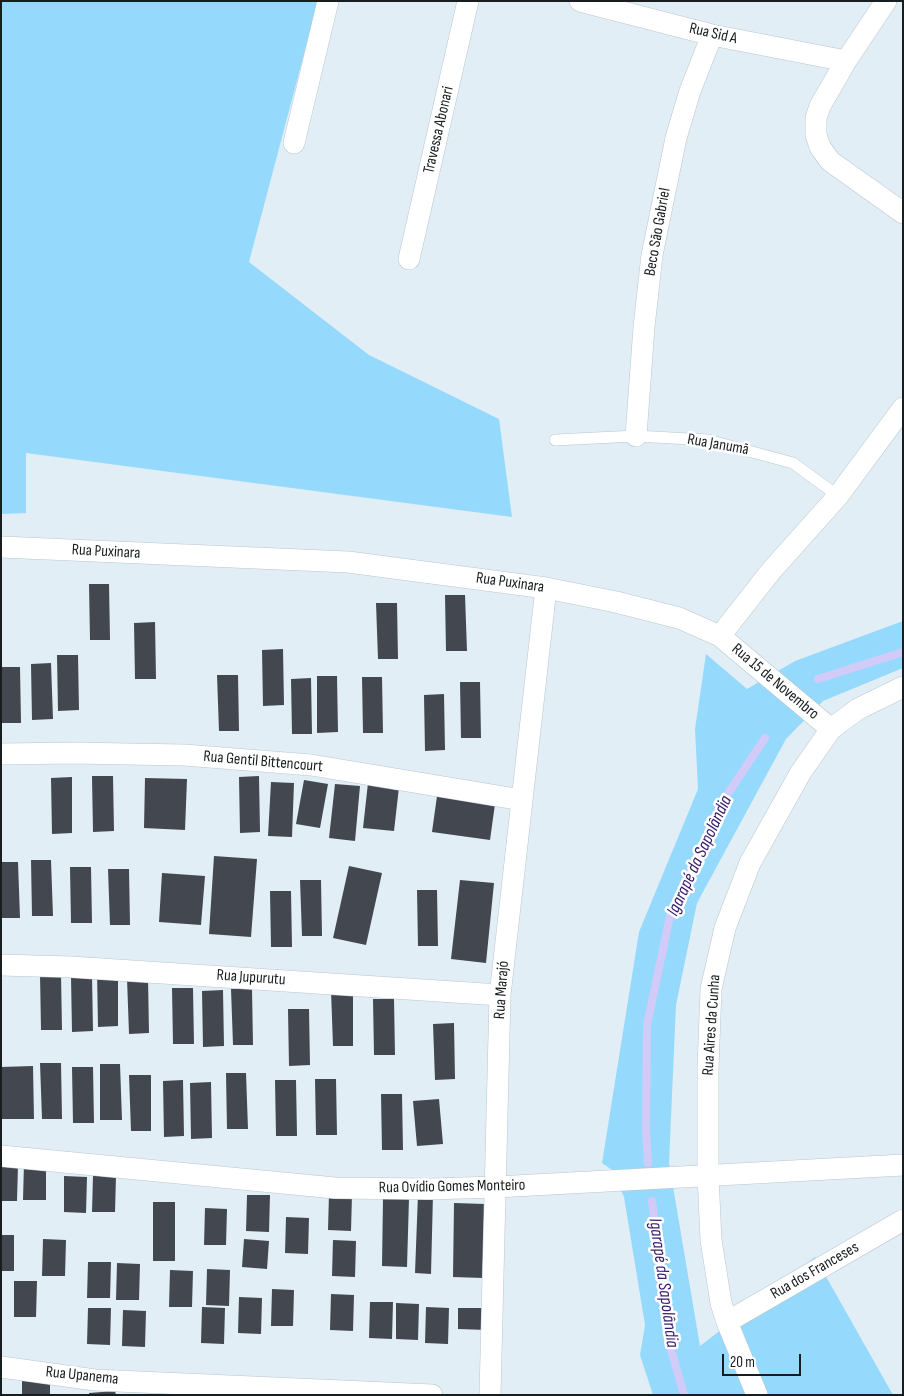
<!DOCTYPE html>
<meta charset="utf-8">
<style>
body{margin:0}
#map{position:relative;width:904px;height:1396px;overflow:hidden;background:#e1eef5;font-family:"Sofia Sans Condensed",sans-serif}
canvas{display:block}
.frame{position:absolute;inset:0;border:2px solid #181d1f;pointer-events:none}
.scale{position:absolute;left:722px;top:1354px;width:79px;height:22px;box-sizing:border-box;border:2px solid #181d1f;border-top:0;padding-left:6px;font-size:15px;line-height:18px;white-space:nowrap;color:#181d1f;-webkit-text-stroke:4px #fff;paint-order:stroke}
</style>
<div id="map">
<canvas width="904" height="1396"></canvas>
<div class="frame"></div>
<div class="scale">20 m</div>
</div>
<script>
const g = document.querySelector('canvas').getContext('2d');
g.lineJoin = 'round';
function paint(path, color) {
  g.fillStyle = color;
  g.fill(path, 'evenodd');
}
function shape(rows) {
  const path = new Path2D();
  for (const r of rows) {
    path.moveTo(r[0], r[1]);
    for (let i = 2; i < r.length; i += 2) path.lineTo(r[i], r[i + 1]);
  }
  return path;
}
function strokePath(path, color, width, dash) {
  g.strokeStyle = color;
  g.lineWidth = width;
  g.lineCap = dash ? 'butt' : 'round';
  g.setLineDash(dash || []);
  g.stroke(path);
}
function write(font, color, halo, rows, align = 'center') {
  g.font = font + ' "Sofia Sans Condensed",sans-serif';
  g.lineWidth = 5;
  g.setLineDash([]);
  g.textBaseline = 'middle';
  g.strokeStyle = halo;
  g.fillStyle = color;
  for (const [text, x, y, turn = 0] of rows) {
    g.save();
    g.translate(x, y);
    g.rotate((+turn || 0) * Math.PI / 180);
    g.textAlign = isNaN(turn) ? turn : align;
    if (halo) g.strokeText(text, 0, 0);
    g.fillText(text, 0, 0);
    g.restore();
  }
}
paint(shape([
 [1,1,318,1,249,262,369,355,499,419,512,517,26,453,26,513,1,514],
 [903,621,903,668,823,701,786,739,697,903,676,1005,669,1163,700,1346,815,1257,893,1395,653,1395,640,1355,645,1325,624,1197,612,1170,602,1163,639,932,698,789,695,729,706,654,747,689,795,661]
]), '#95dafd');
strokePath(shape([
 [818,679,903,652],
 [648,1163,646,1130,647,1025,670,916,721,804,765,738],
 [652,1201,668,1339,684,1395]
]), '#d2cbf7', 8);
paint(shape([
 [89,584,109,584,110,640,90,640],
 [445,595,465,595,467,651,446,651],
 [376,603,397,603,398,659,378,659],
 [155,622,156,679,135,679,134,623],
 [283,649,284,705,263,706,262,650],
 [57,655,78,655,79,710,58,711],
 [51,663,53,719,32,720,31,664],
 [1,667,20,667,21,723,1,723],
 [217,675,238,675,239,731,219,731],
 [317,676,337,676,338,732,317,733],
 [362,677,382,677,383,733,363,733],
 [311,678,312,734,292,734,291,679],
 [460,682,480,682,481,738,461,738],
 [444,694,445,750,425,751,424,695],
 [92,776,113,776,114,831,93,832],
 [259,776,260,832,240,833,239,777],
 [72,777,72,833,52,834,51,778],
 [145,778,187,779,185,830,144,828],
 [304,780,328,784,320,828,296,824],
 [271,782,294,783,292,837,268,836],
 [368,783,399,787,394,831,363,828],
 [335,784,360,786,355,841,329,838],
 [437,796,495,804,490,840,432,832],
 [214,856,257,859,251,937,209,934],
 [31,860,51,860,53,916,32,916],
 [1,862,18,862,20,918,1,918],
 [349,866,382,873,366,945,333,938],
 [70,867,91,867,92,923,71,923],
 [108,869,129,869,130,925,110,925],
 [162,873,205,876,201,925,159,922],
 [300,880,321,880,322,936,302,936],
 [460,880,494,883,486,963,451,959],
 [417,890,437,890,438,946,418,946],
 [270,891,291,891,292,947,271,947],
 [118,970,118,1026,98,1027,97,971],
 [40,974,61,974,62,1030,41,1030],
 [92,975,93,1031,72,1032,71,976],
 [148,977,149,1033,129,1034,127,978],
 [172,988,193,988,194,1044,173,1044],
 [231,989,252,989,253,1045,233,1045],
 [223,990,224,1046,203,1047,202,991],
 [331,990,353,990,353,1046,333,1046],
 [373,999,394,999,395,1055,374,1055],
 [288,1009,309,1009,310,1065,289,1066],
 [454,1023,455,1079,435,1080,433,1024],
 [40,1063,61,1063,62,1119,42,1119],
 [100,1064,120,1064,122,1120,100,1120],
 [33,1066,34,1119,1,1119,1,1067],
 [72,1067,93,1067,94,1123,73,1123],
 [226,1073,246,1073,248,1129,227,1129],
 [129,1075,151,1075,151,1131,131,1131],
 [315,1079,336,1079,337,1135,316,1135],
 [183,1080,184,1136,164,1137,163,1081],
 [275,1080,296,1080,297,1136,276,1136],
 [211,1082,212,1138,191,1139,190,1083],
 [381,1094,402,1094,403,1150,382,1150],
 [439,1099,443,1144,417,1146,413,1101],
 [24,1163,46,1164,46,1200,23,1200],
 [1,1165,18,1165,17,1201,1,1201],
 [64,1176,87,1177,86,1213,64,1212],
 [93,1176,116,1176,115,1212,92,1212],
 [329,1194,352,1194,351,1231,328,1230],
 [418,1194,433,1194,431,1274,415,1273],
 [247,1195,270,1195,269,1232,246,1231],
 [383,1198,409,1198,407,1267,382,1266],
 [153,1202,175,1202,175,1261,153,1261],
 [454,1203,485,1204,483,1278,453,1277],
 [205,1208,227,1209,226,1245,204,1245],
 [286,1217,309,1218,308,1254,285,1253],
 [1,1235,14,1235,14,1271,1,1271],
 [43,1239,66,1240,65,1276,42,1276],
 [244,1239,269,1241,267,1269,242,1267],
 [333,1240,356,1241,355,1277,332,1276],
 [88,1262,111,1262,110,1298,87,1298],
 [117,1263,140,1264,139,1300,116,1300],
 [207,1269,230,1270,229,1306,206,1305],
 [170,1270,193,1271,192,1307,169,1307],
 [14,1281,37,1281,36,1317,14,1317],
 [272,1289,294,1290,293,1326,271,1326],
 [331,1294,354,1295,353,1331,330,1330],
 [239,1297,262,1298,261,1334,238,1333],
 [370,1302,393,1302,392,1339,369,1338],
 [396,1303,419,1304,418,1340,396,1339],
 [202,1307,225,1308,224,1344,201,1343],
 [426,1307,449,1308,448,1344,425,1343],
 [88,1308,111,1308,110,1345,87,1344],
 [458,1308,487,1308,487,1330,458,1329],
 [123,1310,146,1311,145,1347,122,1346],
 [22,1381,50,1381,50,1395,22,1395],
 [115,1391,116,1395,89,1395,89,1393]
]), '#424750');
const lane = shape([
 [555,440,636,436,708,440,793,463,838,496]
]);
const street = shape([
 [580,1,712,35,846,61],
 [886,1,846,61,820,106,816,118,816,135,820,147,830,161,903,213],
 [294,143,328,1],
 [409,259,468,1],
 [636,436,644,327,652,255,676,138,690,91,712,35],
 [1,547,348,562,546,588,616,602,679,618,720,636,831,729],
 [720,636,771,571,838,496,903,408],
 [1,754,74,753,184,755,311,765,522,800],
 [1,965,71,967,500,995],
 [1,1156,335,1188,430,1189,496,1187,903,1165],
 [727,1322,903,1220],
 [1,1367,95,1380,432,1395],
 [490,1395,500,995,546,588],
 [757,1395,727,1322,721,1303,711,1240,708,1176,708,1068,711,989,725,928,750,863,801,772,831,729,858,709,903,687]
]);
strokePath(lane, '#bac6cd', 12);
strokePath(street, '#bac6cd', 22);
strokePath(lane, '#fff', 11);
strokePath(street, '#fff', 21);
write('16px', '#181d1f', '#fff', [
 ["Rua Sid A",713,34,13],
 ["Travessa Abonari",439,130,-77],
 ["Beco São Gabriel",658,232,-80],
 ["Rua Janumã",718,445,10],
 ["Rua Puxinara",106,552,3],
 ["Rua Puxinara",510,583,8],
 ["Rua 15 de Novembro",775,682,40],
 ["Rua Gentil Bittencourt",263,762,5],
 ["Rua Jupurutu",251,978,4],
 ["Rua Marajó",502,990,-86],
 ["Rua Aires da Cunha",712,1025,-86],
 ["Rua Ovídio Gomes Monteiro",452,1187,-1],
 ["Rua dos Franceses",815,1271,-30],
 ["Rua Upanema",82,1376,6]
]);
write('italic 18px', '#361a6c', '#fff', [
 ["Igarapé da Sapolândia",700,856,-65],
 ["Igarapé da Sapolândia",663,1283,82]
]);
</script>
